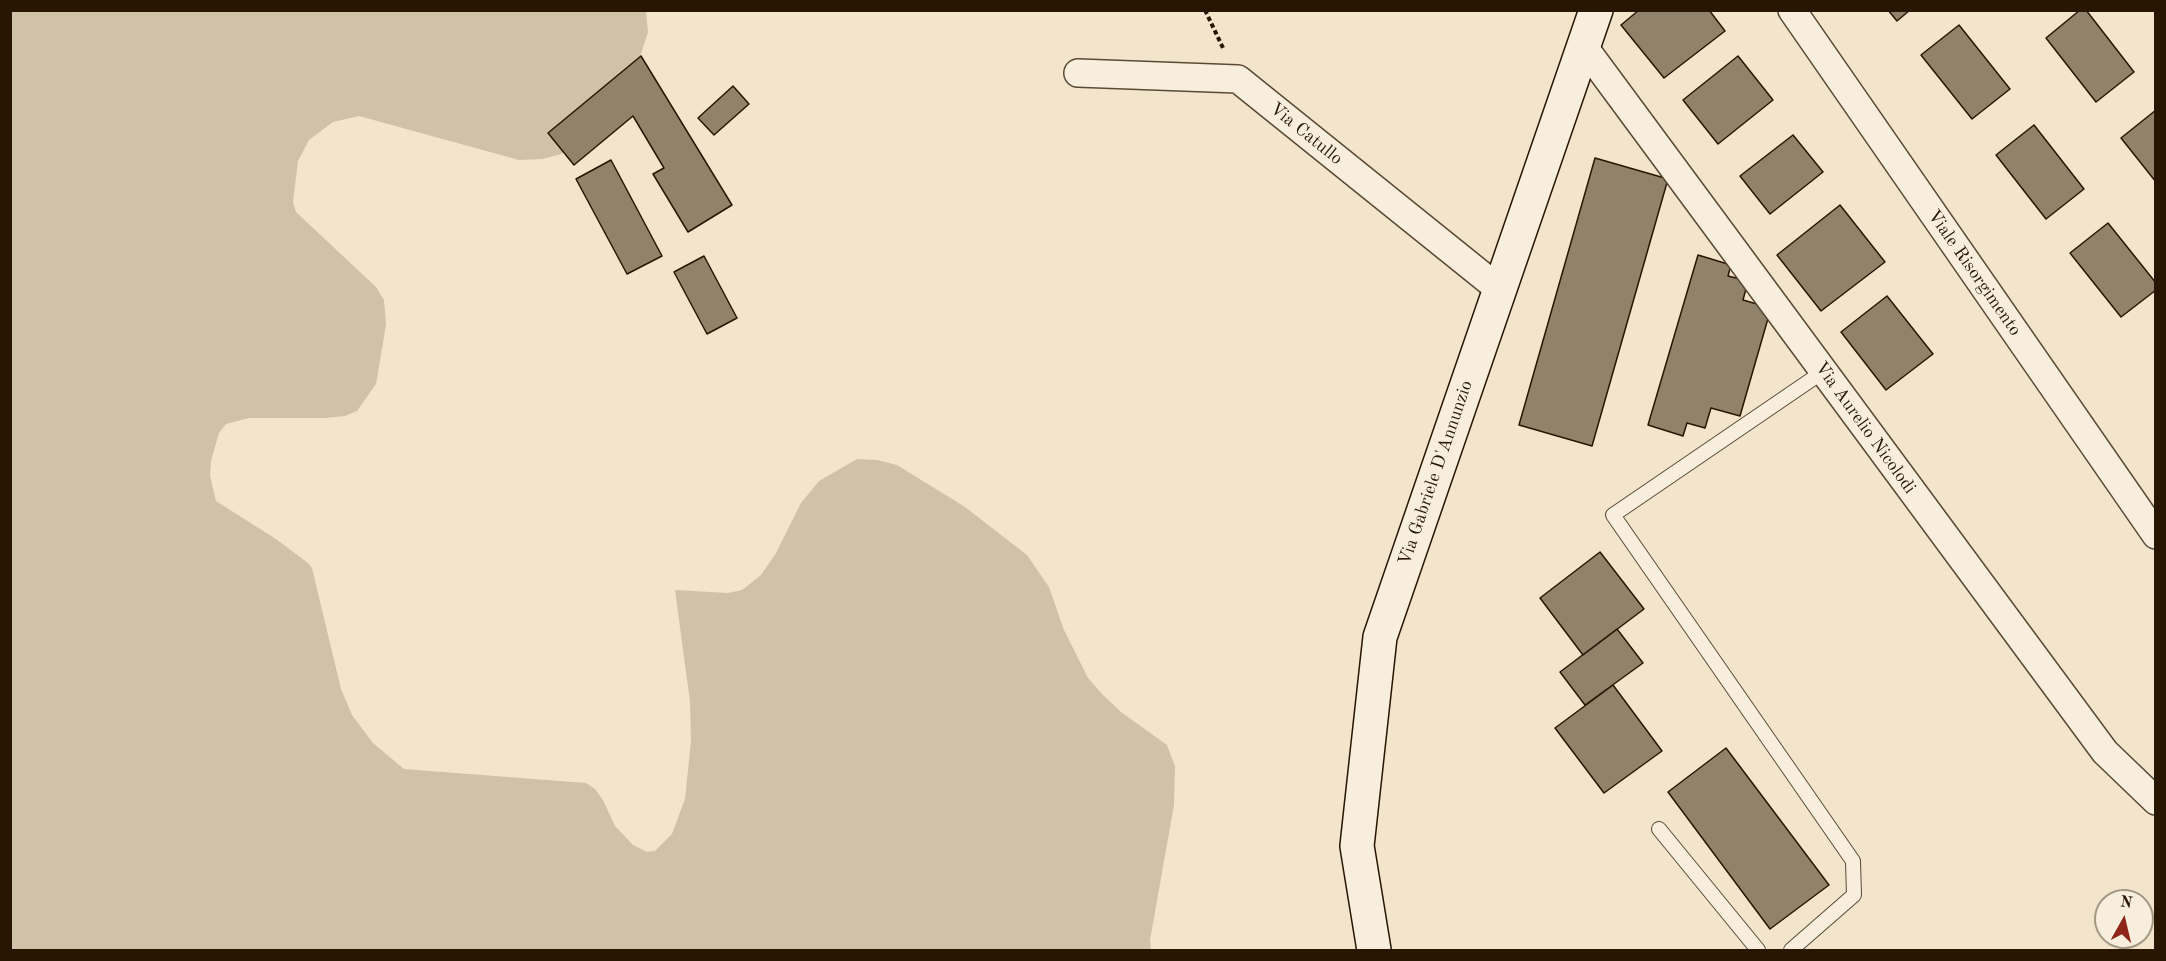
<!DOCTYPE html>
<style>
body{margin:0}
#map{position:relative;width:2166px;height:961px;overflow:hidden;background:#f2e5cb;font-family:"Old Standard TT",serif}
canvas{display:block}
.frame{position:absolute;inset:0;border:12px solid #281602;pointer-events:none}
.north{position:absolute;left:2094px;top:889px;width:60px;height:60px;box-sizing:border-box;background:#f7eedd;border:2px solid #a49885;border-radius:50%;rotate:8deg;font-size:16px;font-weight:700;line-height:24px;text-align:center;color:#281602}
.north::after{content:'';display:block;margin:auto;width:21px;height:27px;background:#8f2418;clip-path:polygon(50% 0,100% 100%,50% 72%,0 100%)}
</style>
<div id="map">
<canvas width="2166" height="961"></canvas>
<div class="frame"></div>
<div class="north">N</div>
</div>
<script>
const g = document.querySelector('canvas').getContext('2d');
g.lineJoin = 'round';
function paint(path, color) {
  g.fillStyle = color;
  g.fill(path, 'evenodd');
}
function shape(rows) {
  const path = new Path2D();
  for (const r of rows) {
    path.moveTo(r[0], r[1]);
    for (let i = 2; i < r.length; i += 2) path.lineTo(r[i], r[i + 1]);
  }
  return path;
}
function strokePath(path, color, width, dash) {
  g.strokeStyle = color;
  g.lineWidth = width;
  g.lineCap = dash ? 'butt' : 'round';
  g.setLineDash(dash || []);
  g.stroke(path);
}
function write(font, color, halo, rows, align = 'center') {
  g.font = font + ' "Old Standard TT",serif';
  g.lineWidth = 4.5;
  g.setLineDash([]);
  g.textBaseline = 'middle';
  g.strokeStyle = halo;
  g.fillStyle = color;
  for (const [text, x, y, turn = 0] of rows) {
    g.save();
    g.translate(x, y);
    g.rotate((+turn || 0) * Math.PI / 180);
    g.textAlign = isNaN(turn) ? turn : align;
    if (halo) g.strokeText(text, 0, 0);
    g.fillText(text, 0, 0);
    g.restore();
  }
}
paint(shape([
 [10,11,646,11,648,32,639,60,578,141,561,154,543,159,519,160,359,116,333,122,309,140,298,161,293,202,296,212,376,287,384,300,386,325,376,384,357,411,345,416,325,418,249,418,226,424,219,433,211,461,210,476,216,501,276,539,308,563,312,568,341,689,352,715,373,743,404,769,586,783,595,789,603,800,615,826,633,845,647,852,655,851,672,834,685,799,691,741,690,702,675,590,728,593,742,590,761,575,776,553,801,503,819,481,857,459,877,460,897,465,965,507,1027,555,1049,587,1064,630,1088,678,1102,694,1121,712,1167,745,1175,766,1174,805,1150,940,1151,950,11,950]
]), '#d0c2a9');
const building = shape([
 [1639,10,1709,10,1725,31,1664,78,1621,25,1639,10],
 [1888,10,1910,10,1897,21,1888,10],
 [2080,10,2086,10,2134,72,2096,102,2046,38,2080,10],
 [1959,25,2010,89,1972,119,1921,55,1959,25],
 [641,56,732,205,688,232,653,174,664,168,633,116,574,165,548,133,641,56],
 [1738,56,1773,100,1718,144,1683,100,1738,56],
 [733,86,749,104,714,135,698,118,733,86],
 [2156,110,2156,182,2121,138,2156,110],
 [2034,125,2084,189,2046,219,1996,155,2034,125],
 [1793,135,1823,172,1770,214,1740,176,1793,135],
 [1595,158,1668,179,1592,446,1519,425,1595,158],
 [611,160,662,256,627,274,576,179,611,160],
 [1840,205,1885,262,1821,311,1777,255,1840,205],
 [2108,223,2156,283,2156,290,2121,317,2070,253,2108,223],
 [1698,255,1731,265,1728,276,1748,281,1743,300,1771,308,1740,416,1711,408,1705,428,1687,423,1683,436,1648,425,1698,255],
 [704,256,737,318,707,334,674,272,704,256],
 [1887,296,1933,354,1886,390,1841,332,1887,296],
 [1600,552,1644,609,1583,655,1540,598,1600,552],
 [1617,629,1643,663,1585,705,1560,672,1617,629],
 [1613,685,1662,751,1604,793,1555,728,1613,685],
 [1726,748,1829,885,1770,929,1668,792,1726,748]
]);
paint(building, '#91826b');
strokePath(building, '#281602', 1.5);
const lane = shape([
 [1659,829,1758,950],
 [1791,950,1854,895,1853,861,1613,515,1824,371]
]);
const street = shape([
 [1792,10,2156,535],
 [1584,47,2105,752,2156,801],
 [1078,73,1238,79,1499,289]
]);
const secondary = shape([
 [1374,950,1357,846,1380,637,1596,10]
]);
strokePath(lane, '#5a4a34', 16);
strokePath(street, '#5a4a34', 30);
strokePath(secondary, '#281602', 36);
strokePath(shape([
 [1205,10,1223,48]
]), '#281602', 4, [4.5, 3]);
strokePath(lane, '#f7eedd', 14);
strokePath(street, '#f7eedd', 27);
strokePath(secondary, '#f7eedd', 33);
write('18px', '#281602', '#f7eedd', [
 ["Via Catullo",1306,134,39],
 ["Viale Risorgimento",1974,273,55],
 ["Via Aurelio Nicolodi",1865,428,54],
 ["Via Gabriele D'Annunzio",1436,473,-71]
]);
</script>
